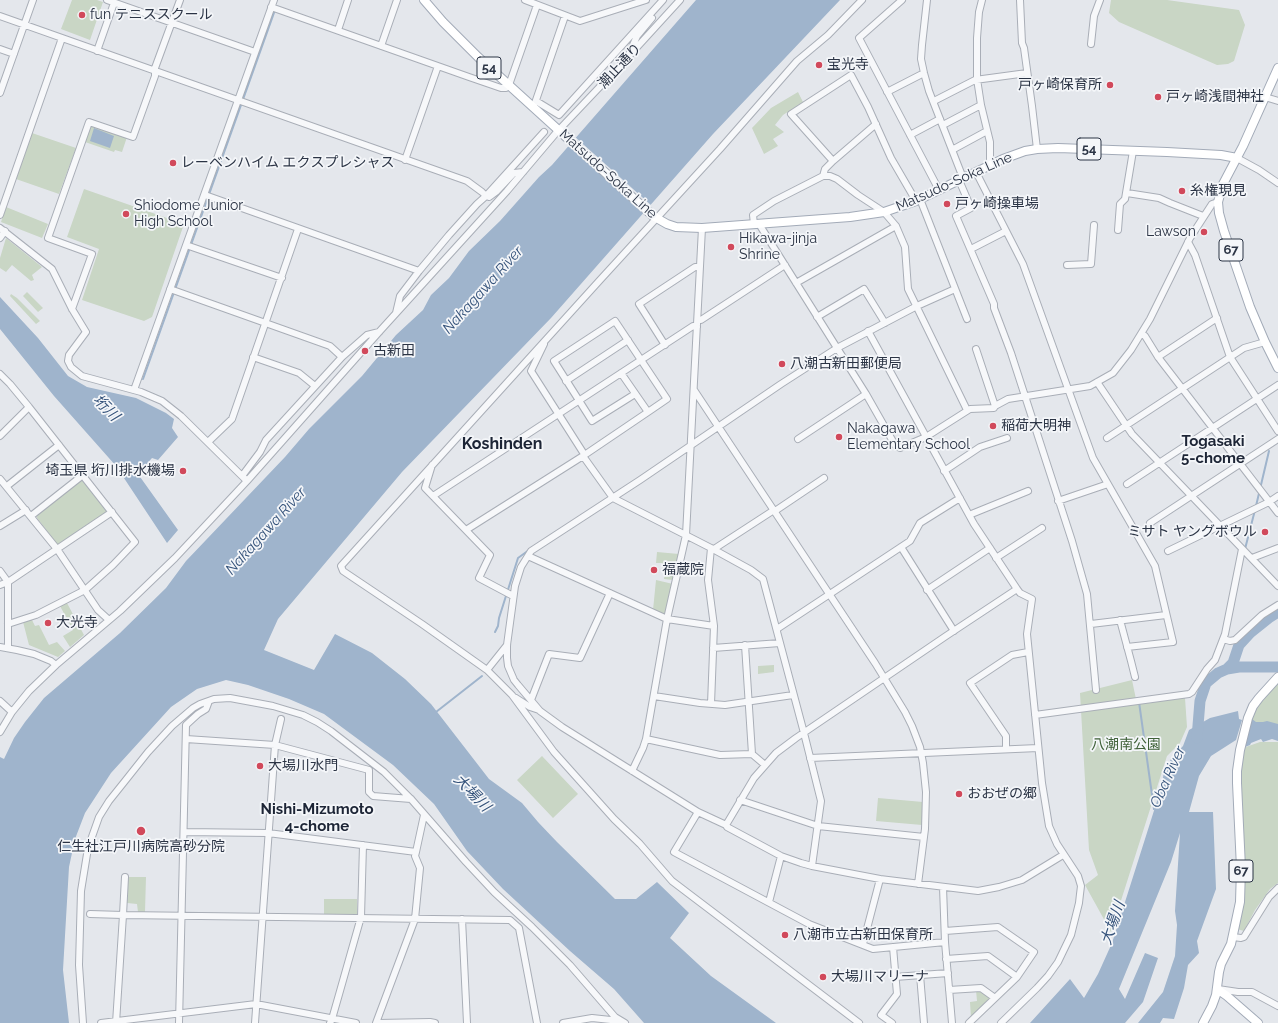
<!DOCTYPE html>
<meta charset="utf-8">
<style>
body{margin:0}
canvas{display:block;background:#e4e7ec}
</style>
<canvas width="1278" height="1023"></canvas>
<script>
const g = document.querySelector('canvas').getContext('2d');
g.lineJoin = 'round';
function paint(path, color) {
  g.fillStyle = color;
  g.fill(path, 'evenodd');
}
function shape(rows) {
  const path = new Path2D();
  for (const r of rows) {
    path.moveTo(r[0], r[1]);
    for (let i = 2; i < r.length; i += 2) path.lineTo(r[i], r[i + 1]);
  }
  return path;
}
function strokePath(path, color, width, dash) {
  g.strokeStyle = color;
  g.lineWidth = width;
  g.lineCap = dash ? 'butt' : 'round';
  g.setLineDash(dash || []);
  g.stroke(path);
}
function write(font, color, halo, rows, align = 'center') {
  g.font = font + ' Raleway,"Noto Sans JP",sans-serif';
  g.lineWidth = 3.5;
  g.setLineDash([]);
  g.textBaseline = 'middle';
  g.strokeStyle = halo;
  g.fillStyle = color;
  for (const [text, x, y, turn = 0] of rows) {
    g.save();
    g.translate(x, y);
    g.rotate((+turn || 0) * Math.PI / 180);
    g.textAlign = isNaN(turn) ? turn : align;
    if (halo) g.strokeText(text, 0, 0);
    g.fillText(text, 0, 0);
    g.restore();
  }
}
paint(shape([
 [72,0,97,0,103,2,90,40,61,29],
 [1111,0,1167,0,1239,10,1245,25,1234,61,1228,64,1217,65,1119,22,1109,13],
 [798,92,803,102,783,115,775,125,784,132,773,139,778,146,764,154,752,128,771,108],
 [93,125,127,137,122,152,115,150,114,152,85,142,90,126],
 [32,133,76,148,59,194,16,179],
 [84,189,184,224,152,317,144,321,82,300,99,249,67,237],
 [6,207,48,224,42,238,1,222],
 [6,238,42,267,32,275,34,280,31,281,12,265,6,272,0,268,0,258],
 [27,292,43,308,38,312,23,296],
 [11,294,17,298,40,321,36,324,10,296],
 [82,480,106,510,106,513,60,544,57,544,37,518,37,515],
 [657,552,679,554,673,580,664,579,665,573,662,572,662,563,656,563],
 [656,580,673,584,666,615,664,616,653,610],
 [67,603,84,635,70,647,63,636,73,630,60,606],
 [32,620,35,626,39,625,49,645,57,642,65,651,58,657,29,645,23,622],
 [774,665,774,672,758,674,758,666],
 [1132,680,1137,704,1185,698,1187,727,1180,743,1167,756,1111,932,1085,885,1098,875,1089,850,1080,693],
 [1278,683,1278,733,1246,736,1252,713,1261,699],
 [1260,742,1278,742,1278,883,1270,889,1255,910,1244,931,1237,929,1238,778,1243,748],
 [542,756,578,794,553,818,517,780],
 [878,798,923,802,922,825,876,821],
 [128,877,146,877,145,912,138,912,137,904,127,903],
 [324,899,357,899,357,916,324,915],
 [979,989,989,997,989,1001,971,1018,970,1002,977,1001,976,990]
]), '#c9d6c5');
paint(shape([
 [696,0,840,0,713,134,551,318,402,472,278,619,264,650,314,670,335,634,372,653,405,679,431,704,489,779,522,803,538,822,557,842,615,899,636,899,657,882,689,913,670,938,711,976,776,1023,644,1023,614,989,570,951,503,889,467,851,434,804,393,765,324,714,289,699,248,685,226,680,197,689,171,707,111,773,85,813,75,839,69,867,63,970,69,1023,0,1023,0,757,4,759,14,738,25,722,44,698,120,633,166,588,186,561,285,457,309,429,362,376,396,335,423,310,431,295,449,278,469,251,500,221,539,177,552,165],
 [94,128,114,136,110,148,90,141],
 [0,297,38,338,68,376,87,387,136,398,166,413,174,419,172,428,178,437,158,460,152,458,138,474,178,530,167,543,116,466,54,396,0,329],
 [1238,711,1239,719,1242,720,1236,740,1211,756,1199,776,1189,812,1213,812,1216,889,1197,941,1199,953,1188,965,1184,988,1174,1019,1163,1018,1160,1023,1138,1023,1163,992,1175,956,1177,925,1175,911,1180,833,1171,862,1119,989,1125,999,1145,953,1158,958,1143,1002,1125,1023,1030,1023,1070,979,1084,998,1098,974,1112,943,1158,798,1164,773,1171,759,1183,746,1189,730,1210,718],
 [1252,719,1256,722,1263,722,1267,721,1278,724,1278,741,1272,739,1263,742,1261,739,1251,743,1250,745,1245,747]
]), '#9fb4cc');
paint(shape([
 [574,136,652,206,644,214,567,144]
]), '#e4e7ec');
strokePath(shape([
 [143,379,275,10],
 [1256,506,1269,451],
 [1245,549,1255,510],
 [495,632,498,626,499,618,518,558,529,550],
 [1139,702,1154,809],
 [436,712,482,676]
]), '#9fb4cc', 2);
strokePath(shape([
 [1227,669,1233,663,1239,645,1250,633,1270,617,1278,612],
 [1197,738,1200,701,1206,683,1218,673,1227,669,1239,667,1278,667]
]), '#9fb4cc', 11);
const minor = shape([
 [107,0,255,52],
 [525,0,580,21,646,0],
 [902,0,859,38,939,190],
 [927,0,922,45,921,59,924,73,929,91,963,178],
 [982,0,979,12,977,38,977,79,981,105,990,142,990,165],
 [1020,0,1022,43,1024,48,1032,106,1037,149],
 [271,7,469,77,501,88,506,88,509,85,537,5],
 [0,16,467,181,482,192,486,196,489,197,497,191,514,173,523,172],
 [338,30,348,0],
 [1091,44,1094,16,1100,0],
 [381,46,397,0],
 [0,49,14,54],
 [97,51,114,3],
 [630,52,637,36,652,18],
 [887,92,924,73],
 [0,93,33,0],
 [1265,97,1278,101],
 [536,101,559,115,663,0],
 [934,101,975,80,1027,73],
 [535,103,565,16],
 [943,125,981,105],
 [910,135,940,119],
 [952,150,987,131],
 [1237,158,1259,170,1278,183],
 [405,160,438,66],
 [833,161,791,114,851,75,868,107,891,158,916,201],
 [976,172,1023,264,1093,458,1155,566,1173,642,1127,647],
 [823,176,825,169,833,161,876,124],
 [959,180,971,208,956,216,994,304,994,308,1011,353,1072,541,1087,594,1096,690],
 [1127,193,1159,198,1170,203,1203,216],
 [205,195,419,271],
 [920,199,967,319],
 [0,215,62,38],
 [754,224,753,215,774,201,823,176,830,176,837,179,858,195,884,212,896,226,905,247,908,289,967,410],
 [759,224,866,394,895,445,898,447,900,448,926,437,970,409,994,408,995,406,1008,399,1090,386,1113,373,1131,350,1150,319,1190,238,1212,204,1218,202],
 [0,228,52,269,72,309,86,332,69,355,68,361,71,367,82,376,141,392,162,401,181,416,247,481],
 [1118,230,1120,204,1125,199,1133,151],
 [0,238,5,231],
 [1188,242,1195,255,1230,357,1278,431],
 [186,245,282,278],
 [971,249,1006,231],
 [1067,265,1091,264,1094,225],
 [796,283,896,226],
 [170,289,330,346,342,357],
 [955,289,917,306,837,348,781,384,640,480,531,551,521,567,515,586,507,645,507,658,508,666,514,680,518,685,540,711,562,727,698,812,726,825,727,827,781,856,801,863,812,866,880,879,978,891,999,887,1022,880,1063,855],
 [72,309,92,254,48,238,89,122,133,137,155,76,155,68,180,0],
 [396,313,400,296,419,271,449,235,477,204,486,196,544,132],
 [817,317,864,289,885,323],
 [698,320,701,320,785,265],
 [868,331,974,524,1017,589,1020,593,1032,599,1027,634,1042,783,1049,826,1057,844,1078,876,1081,886,1080,894,1079,903,1071,935,1058,962,1048,976,1037,988,1001,1023],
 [1142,334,1145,336,1158,357,1278,513],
 [544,344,531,371,584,454],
 [665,345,639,304,695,267,700,267],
 [976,349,995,406],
 [253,357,299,373,315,386],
 [1158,357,1217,318],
 [0,374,10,384,29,407,135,542,113,565,85,590,36,615,8,624],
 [566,381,628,340],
 [1097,382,1132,434,1278,586],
 [134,390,274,0],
 [694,390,875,663,905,712,912,726,920,747,923,763,926,792,925,829,918,884],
 [635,394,592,421,554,361,615,321,667,399,648,412],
 [0,436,29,407],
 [1107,438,1244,348,1265,342],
 [798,439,866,394],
 [208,442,232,419,298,229],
 [583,456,613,498,711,548,751,570,763,579,804,733,821,801,812,866],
 [432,465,425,488,490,555,479,578,513,596],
 [944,471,980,447,1007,438],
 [242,476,260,452,266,440,342,357,367,335,379,332],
 [0,479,57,549,98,610,109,620],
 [1127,484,1278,385],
 [7,486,59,445],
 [433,496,693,326,697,327],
 [1058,501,1108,484],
 [775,511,824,478],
 [969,515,1028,491],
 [31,516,83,475],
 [1150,523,1278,439],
 [0,526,26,510],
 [466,530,583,456,648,412,621,373],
 [901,547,954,631],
 [711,548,708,580,714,626,711,704],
 [714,549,774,510],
 [1168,551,1269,502,1278,496],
 [528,556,667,619,714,626],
 [996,558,1042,528],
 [1252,558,1278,548],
 [0,571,8,582,8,648],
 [0,585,8,582,112,512],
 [927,590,990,548],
 [1120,620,1131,661,1135,677],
 [1091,624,1166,615],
 [777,629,910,541,920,523,960,498],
 [1223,639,1230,641,1235,640,1262,615,1278,605],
 [745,645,752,754],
 [0,647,17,650,34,654,51,661,56,665],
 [713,648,780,643],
 [487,670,507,645],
 [654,696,700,703,725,705,793,695],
 [516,698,530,707,539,710],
 [531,700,549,654,580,658,610,593],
 [0,701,12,712],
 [1035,715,1189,694,1192,692,1207,669,1215,660,1225,634,1242,549],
 [0,732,12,712,29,691,56,665,120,611,175,558,247,481,379,332,507,191,556,133,628,57,680,0],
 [186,739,275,745,369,770,369,792,373,796,411,799],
 [646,739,720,755,752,754,765,765],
 [1006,749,1006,736,970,683,1012,655,1028,652],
 [810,758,1038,748],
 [632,771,643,748,646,739,667,619,686,535,702,228],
 [740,800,818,826,924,837],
 [698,812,674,852,809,924,873,949,945,942],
 [726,825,754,778,776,753,796,738,946,636,1017,589],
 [184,832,268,833,416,852,424,815],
 [943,887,945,942,952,1023],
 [769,902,781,856],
 [90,914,123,915,125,877],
 [462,919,467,1023],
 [945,931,998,927,1034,952,1017,977,969,1023],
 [1233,937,1241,938,1244,937,1269,897,1278,888],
 [863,944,880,879],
 [946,959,988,956,1017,977],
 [920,975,924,1023],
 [895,977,948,973],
 [1218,989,1238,992,1252,992,1278,1006],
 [949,990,981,988,995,998],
 [83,1023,79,965,81,891,88,848,99,817,109,801,125,781,148,752,172,726,193,708,200,704,214,699,230,698,273,706,303,715,317,722,331,731,384,772,411,799,466,862,494,892,532,927,570,965,615,1017,625,1023],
 [101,1023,256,1004,356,1023],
 [116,1023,123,915,510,920,519,928,537,1023],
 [179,1023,186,725,198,714,206,709,209,701],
 [255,1023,275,745,281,719],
 [330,1023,332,1019,340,991,361,917,363,845],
 [376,1023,415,919,420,868,415,856,416,852],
 [378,1023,430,1022,435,1023],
 [563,1023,592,1018,620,1021],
 [859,1023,672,881,640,844,614,819,554,752,512,695,487,670,422,624,343,571,341,566,600,280,720,149,797,61,828,35,862,0],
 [892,1023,881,1015,897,994,893,947]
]);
const major = shape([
 [424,0,443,22,478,57,653,216,667,224,676,227,702,228,850,217,884,212,916,201,1003,159,1025,151,1037,149,1058,148,1167,152,1221,155,1237,158],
 [1278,68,1243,146,1223,184,1218,202,1219,213,1224,231,1250,307,1265,342,1278,368],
 [1217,989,1227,996,1258,1023],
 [1203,1023,1212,1006,1216,995,1219,972,1221,964,1231,944,1240,902,1241,868,1237,783,1237,771,1240,750,1248,718,1253,706,1259,698,1278,677]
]);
strokePath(minor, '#a9aeb7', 8);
strokePath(major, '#a3abb8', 10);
strokePath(minor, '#f7f8fa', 6);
strokePath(major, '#fff', 8);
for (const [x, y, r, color] of [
 [82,15,4,"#d1495b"],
 [819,65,4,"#d1495b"],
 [1110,85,4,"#d1495b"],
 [1158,97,4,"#d1495b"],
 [173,163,4,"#d1495b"],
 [1182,191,4,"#d1495b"],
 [947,204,4,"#d1495b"],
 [126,214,4,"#d1495b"],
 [1204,232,4,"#d1495b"],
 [731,247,4,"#d1495b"],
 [365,351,4,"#d1495b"],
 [782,364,4,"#d1495b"],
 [993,426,4,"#d1495b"],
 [839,437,4,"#d1495b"],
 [183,471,4,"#d1495b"],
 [1265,532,4,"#d1495b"],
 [654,570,4,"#d1495b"],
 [48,623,4,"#d1495b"],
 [260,766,4,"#d1495b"],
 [959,794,4,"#d1495b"],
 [141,831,5,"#d1495b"],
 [785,935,4,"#d1495b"],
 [823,977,4,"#d1495b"]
]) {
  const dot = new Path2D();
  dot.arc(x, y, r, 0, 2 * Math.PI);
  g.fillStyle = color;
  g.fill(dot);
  strokePath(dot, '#f4f6f9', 1.5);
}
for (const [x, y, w] of [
 [489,68,24],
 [1089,149,24],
 [1231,250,24],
 [1241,871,24]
]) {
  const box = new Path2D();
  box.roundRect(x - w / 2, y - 11, w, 22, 3);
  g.fillStyle = '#f4f6f9';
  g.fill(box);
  strokePath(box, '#2b3445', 1);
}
write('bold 13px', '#2b3445', null, [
 ["54",489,68],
 ["54",1089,149],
 ["67",1231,250],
 ["67",1241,871]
]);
write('14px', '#2b3445', '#f4f6f9', [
 ["fun テニススクール",90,15],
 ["宝光寺",827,65],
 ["戸ヶ崎保育所",1102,85,"right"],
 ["戸ヶ崎浅間神社",1166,97],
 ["レーベンハイム エクスプレシャス",181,163],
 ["糸権現見",1190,191],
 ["戸ヶ崎操車場",955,204],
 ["Shiodome Junior",134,206],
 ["High School",134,222],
 ["Lawson",1196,232,"right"],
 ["Hikawa-jinja",739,239],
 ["Shrine",739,255],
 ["古新田",373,351],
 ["八潮古新田郵便局",790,364],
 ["稲荷大明神",1001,426],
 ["Nakagawa",847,429],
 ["Elementary School",847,445],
 ["埼玉県 垳川排水機場",175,471,"right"],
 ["ミサト ヤングボウル",1257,532,"right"],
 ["福蔵院",662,570],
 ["大光寺",56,623],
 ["大場川水門",268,766],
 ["おおぜの郷",967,794],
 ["仁生社江戸川病院高砂分院",141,847,"center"],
 ["八潮市立古新田保育所",793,935],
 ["大場川マリーナ",831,977]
], 'left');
write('14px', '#2b3445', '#f4f6f9', [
 ["潮止通り",620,66,-47],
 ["Matsudo-Soka Line",608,174,42],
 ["Matsudo-Soka Line",954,182,-24]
]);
write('14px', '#3f6138', '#f4f6f9', [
 ["八潮南公園",1126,745]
]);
write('italic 15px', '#34527a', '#f4f6f9', [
 ["Nakagawa River",483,290,-48],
 ["垳川",106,408,45],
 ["Nakagawa River",266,531,-48],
 ["Oba River",1168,777,-66],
 ["大場川",472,793,46],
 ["大場川",1113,923,-71]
]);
write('bold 15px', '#1d2536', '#f4f6f9', [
 ["Togasaki",1213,441],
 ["5-chome",1213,458],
 ["Nishi-Mizumoto",317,809],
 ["4-chome",317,826]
]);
write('bold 16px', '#1d2536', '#f4f6f9', [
 ["Koshinden",502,444]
]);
</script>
